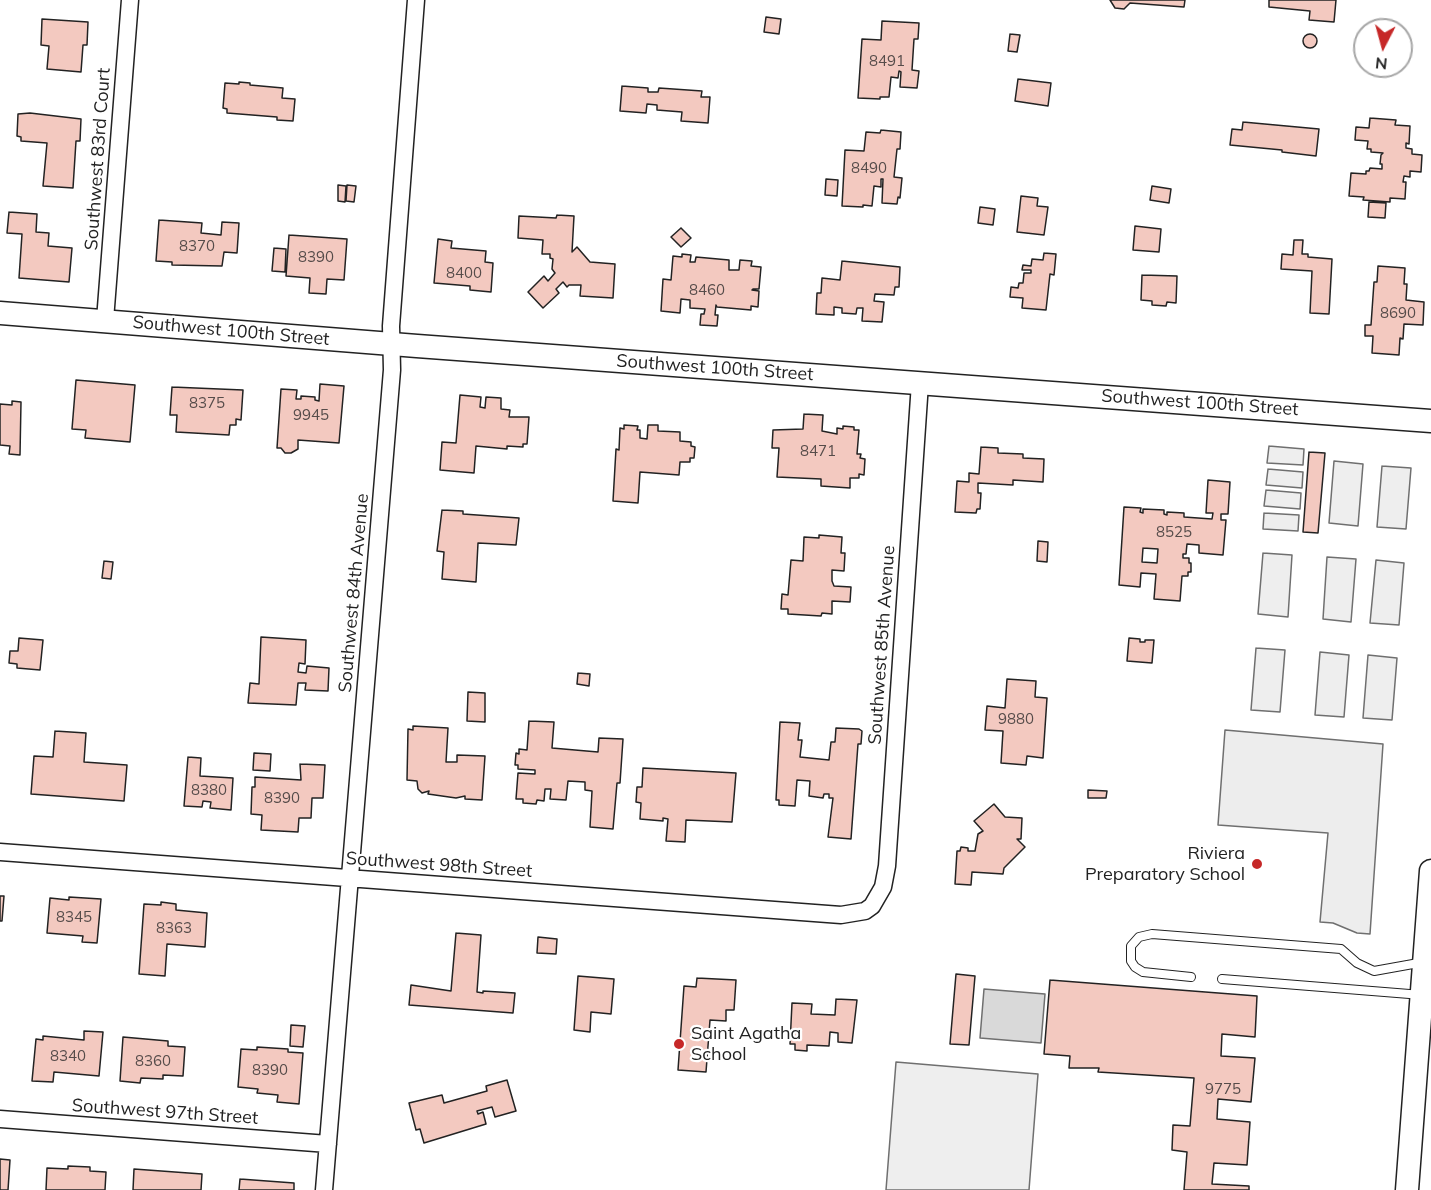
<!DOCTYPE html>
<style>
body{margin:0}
#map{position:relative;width:1431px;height:1190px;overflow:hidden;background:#fff;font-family:Mulish,sans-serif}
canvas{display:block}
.north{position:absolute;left:1353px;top:18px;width:60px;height:60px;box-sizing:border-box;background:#fff;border:2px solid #a7a7a7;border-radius:50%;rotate:186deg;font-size:16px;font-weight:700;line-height:24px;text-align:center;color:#222}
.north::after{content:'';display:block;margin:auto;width:21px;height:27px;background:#c62828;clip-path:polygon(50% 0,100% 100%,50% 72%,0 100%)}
</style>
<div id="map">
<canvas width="1431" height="1190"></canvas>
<div class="north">N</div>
</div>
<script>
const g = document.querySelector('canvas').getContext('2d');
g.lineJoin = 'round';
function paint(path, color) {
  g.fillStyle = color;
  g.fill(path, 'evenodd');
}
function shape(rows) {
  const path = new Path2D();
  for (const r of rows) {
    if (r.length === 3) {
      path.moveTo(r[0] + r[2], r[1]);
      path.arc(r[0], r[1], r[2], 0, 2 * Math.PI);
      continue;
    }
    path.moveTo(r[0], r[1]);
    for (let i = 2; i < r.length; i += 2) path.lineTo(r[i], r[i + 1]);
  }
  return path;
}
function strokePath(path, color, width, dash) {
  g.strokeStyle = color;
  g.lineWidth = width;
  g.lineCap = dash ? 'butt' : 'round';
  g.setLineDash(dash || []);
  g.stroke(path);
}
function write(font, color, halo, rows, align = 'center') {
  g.font = font + ' Mulish,sans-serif';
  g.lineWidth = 4.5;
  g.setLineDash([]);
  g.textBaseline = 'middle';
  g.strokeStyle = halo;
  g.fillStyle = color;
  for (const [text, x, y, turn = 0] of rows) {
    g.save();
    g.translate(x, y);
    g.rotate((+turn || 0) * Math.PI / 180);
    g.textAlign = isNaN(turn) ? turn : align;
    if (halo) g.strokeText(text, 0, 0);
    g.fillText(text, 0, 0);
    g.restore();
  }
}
const green = shape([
 [1269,446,1304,449,1303,465,1267,463,1269,446],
 [1334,461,1363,464,1358,526,1329,523,1334,461],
 [1382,466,1411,468,1406,529,1377,527,1382,466],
 [1268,469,1303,472,1302,488,1266,485,1268,469],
 [1266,490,1301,493,1300,509,1264,506,1266,490],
 [1264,513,1299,515,1298,531,1263,529,1264,513],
 [1263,553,1292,555,1288,617,1258,614,1263,553],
 [1327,557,1356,559,1351,622,1323,619,1327,557],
 [1376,560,1404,563,1399,625,1370,623,1376,560],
 [1256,648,1285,650,1280,712,1251,710,1256,648],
 [1320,652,1349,655,1344,717,1315,715,1320,652],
 [1368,655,1397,658,1392,720,1363,718,1368,655],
 [896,1062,1038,1074,1029,1190,886,1190,896,1062]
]);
paint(green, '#eee');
strokePath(green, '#6f6f6f', 1.5);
const parking = shape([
 [1225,730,1383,744,1370,934,1357,933,1333,923,1320,922,1328,833,1218,825,1225,730]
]);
paint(parking, '#ededed');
strokePath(parking, '#6f6f6f', 1.5);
const water = shape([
 [984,989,1045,994,1041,1043,980,1038,984,989]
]);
paint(water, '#d9d9d9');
strokePath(water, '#6f6f6f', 1.5);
const building = shape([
 [1110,0,1185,0,1184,7,1130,3,1124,9,1115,8,1110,0],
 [1269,0,1336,0,1334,22,1309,20,1310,11,1269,7,1269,0],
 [766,17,781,19,779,34,764,32,766,17],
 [42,19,88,22,87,45,83,45,81,72,47,69,49,46,41,45,42,19],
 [882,21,919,23,918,39,914,39,912,70,919,71,917,88,900,87,901,72,899,71,898,78,891,77,889,97,880,97,880,99,858,98,862,39,881,40,882,21],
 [1310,41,7],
 [1010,34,1020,35,1017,52,1008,51,1010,34],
 [1018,79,1051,83,1048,106,1015,101,1018,79],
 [239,82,250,83,250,85,283,88,282,98,295,99,293,121,277,120,277,117,227,113,227,109,223,108,225,83,239,84,239,82],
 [622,86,648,88,648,92,658,92,659,88,702,91,701,97,710,97,708,123,681,121,682,112,657,110,657,105,647,104,646,113,620,111,622,86],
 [30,113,81,119,80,141,76,141,73,188,43,186,47,143,21,141,21,137,17,136,18,114,30,113],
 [1370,118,1396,120,1395,125,1410,126,1409,144,1406,143,1406,148,1412,149,1412,154,1422,155,1421,172,1410,171,1410,177,1404,176,1403,182,1406,182,1405,199,1390,198,1390,202,1363,200,1364,197,1349,196,1351,173,1366,174,1366,171,1369,171,1370,168,1382,169,1382,164,1380,164,1381,155,1383,153,1371,152,1371,149,1367,149,1368,141,1355,140,1356,127,1369,128,1370,118],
 [1243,122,1319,129,1316,156,1282,152,1282,150,1230,145,1232,129,1242,130,1243,122],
 [881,130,901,132,900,149,897,149,894,177,902,178,900,198,898,197,897,204,882,203,883,179,881,179,881,187,874,186,872,206,863,205,863,207,842,206,845,150,864,151,866,132,880,133,881,130],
 [826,179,838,180,837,196,825,195,826,179],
 [338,185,346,186,345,202,338,201,338,185],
 [347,185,356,186,354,202,346,201,347,185],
 [1152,186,1171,189,1169,203,1150,200,1152,186],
 [1021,196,1038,198,1037,206,1048,207,1044,235,1017,232,1021,196],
 [1369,202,1386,203,1385,218,1368,217,1369,202],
 [980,207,995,209,993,225,978,223,980,207],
 [9,212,37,214,36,232,49,233,48,246,72,248,69,282,19,278,22,234,7,233,9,212],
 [557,215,574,216,572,252,577,247,590,262,615,264,613,298,580,296,581,285,569,285,567,287,563,282,556,289,559,293,543,308,528,292,544,276,548,281,555,273,552,269,553,259,550,258,550,254,542,254,543,240,518,238,519,216,556,218,557,215],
 [159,220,202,223,201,233,221,235,222,222,239,223,237,253,224,252,222,266,172,265,172,262,156,261,159,220],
 [1135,226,1161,229,1159,252,1133,250,1135,226],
 [681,228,691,238,681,247,671,237,681,228],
 [289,235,347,239,344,280,327,279,326,294,309,293,310,278,286,276,289,235],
 [438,239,452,241,451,248,486,251,485,262,493,263,491,292,470,290,470,286,434,283,438,239],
 [1294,240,1303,240,1302,254,1308,254,1308,257,1332,259,1329,314,1310,313,1312,271,1281,269,1282,254,1293,255,1294,240],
 [274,248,286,249,285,272,272,271,274,248],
 [1044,253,1056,254,1054,275,1050,274,1046,310,1022,308,1023,298,1010,297,1011,287,1018,288,1019,283,1023,283,1024,273,1031,273,1031,270,1022,270,1023,265,1031,266,1032,259,1043,260,1044,253],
 [682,254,691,255,690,262,695,262,696,257,729,260,729,270,739,270,740,260,752,261,751,266,761,267,759,289,753,289,752,290,759,291,758,307,751,306,751,310,717,307,716,305,715,315,718,315,717,326,700,325,701,314,704,314,705,309,690,308,690,300,681,299,680,313,661,311,663,279,671,280,673,256,682,257,682,254],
 [842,261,900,267,899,287,895,287,894,295,875,294,874,301,884,302,882,322,862,321,863,308,857,308,856,314,842,313,842,308,834,307,834,315,816,314,817,293,821,293,822,278,840,280,842,261],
 [1378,266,1405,268,1404,284,1407,284,1406,300,1424,302,1423,325,1404,324,1403,339,1400,338,1399,355,1372,353,1373,336,1365,336,1365,325,1371,325,1374,282,1377,282,1378,266],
 [1142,275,1177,276,1176,303,1167,302,1166,306,1152,305,1152,301,1141,300,1142,275],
 [76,380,135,385,130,442,85,438,86,430,72,429,76,380],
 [320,384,344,386,339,443,298,440,298,449,291,453,285,453,281,448,277,448,281,389,297,390,296,399,301,399,301,396,315,397,315,400,319,401,320,384],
 [172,387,243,390,241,420,236,419,236,425,230,425,229,435,176,432,177,415,170,415,172,387],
 [460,395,481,397,480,407,485,408,486,397,501,398,501,409,510,410,509,417,529,417,527,444,523,444,523,447,507,446,507,449,476,446,474,473,440,470,442,442,456,443,460,395],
 [12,401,21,402,20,455,9,454,10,446,0,445,0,404,12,405,12,401],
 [804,414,823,415,822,431,837,434,837,428,843,429,843,426,854,427,854,430,859,430,857,454,861,454,860,458,865,459,864,475,859,474,859,478,850,478,850,488,821,486,821,479,777,477,779,448,772,448,773,430,803,429,804,414],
 [624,425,638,426,637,430,640,430,640,438,647,439,648,425,658,425,658,431,680,432,680,441,691,442,691,446,695,447,694,458,690,458,690,462,680,462,679,475,640,472,638,503,613,501,616,449,619,450,620,428,624,429,624,425],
 [981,447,998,448,998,453,1023,454,1023,458,1044,459,1043,482,1013,480,1013,485,978,483,978,493,981,493,980,509,977,509,976,513,955,512,957,481,969,482,969,473,979,474,981,447],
 [1309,452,1325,453,1318,533,1303,532,1309,452],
 [1208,480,1230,482,1228,514,1221,514,1221,520,1226,520,1223,555,1199,553,1199,545,1187,544,1186,554,1183,554,1183,558,1189,558,1189,563,1191,563,1191,572,1188,572,1188,576,1182,576,1180,601,1154,599,1156,574,1141,573,1140,587,1119,585,1124,507,1141,508,1140,512,1143,513,1143,509,1164,510,1164,514,1167,515,1167,512,1184,513,1184,517,1212,519,1213,513,1206,513,1208,480],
 [1143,548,1158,549,1157,563,1142,562,1143,548],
 [442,510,463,511,463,514,519,518,516,545,478,543,476,582,442,579,444,552,437,551,442,510],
 [819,535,842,537,841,553,845,553,844,571,832,570,832,581,834,586,851,587,850,602,832,601,832,614,822,613,821,616,788,614,788,609,781,609,782,594,788,595,791,560,803,561,804,537,819,538,819,535],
 [1038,541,1048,542,1047,562,1037,561,1038,541],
 [104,561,113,562,111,579,102,578,104,561],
 [261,637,306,640,305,664,299,663,298,672,306,673,307,666,329,668,328,691,305,690,306,683,298,683,296,705,248,703,250,683,259,684,261,637],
 [19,638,43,640,40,670,17,668,17,664,9,663,10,651,18,651,19,638],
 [1129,638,1140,639,1140,642,1145,642,1145,640,1154,640,1152,663,1127,661,1129,638],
 [578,673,590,674,589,686,577,684,578,673],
 [1007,679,1036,681,1035,697,1047,698,1043,758,1027,756,1026,765,1001,763,1003,731,985,730,987,706,1005,708,1007,679],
 [468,692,485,693,485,722,467,721,468,692],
 [529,721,554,722,552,748,598,752,599,738,623,739,620,783,617,783,613,829,590,827,592,791,585,790,585,782,568,781,566,800,550,799,551,789,545,789,544,801,537,800,536,804,523,803,523,799,516,799,518,773,535,774,535,770,518,769,518,765,515,765,516,753,519,754,519,749,527,750,529,721],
 [780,722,800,723,798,740,802,740,800,757,829,760,831,742,835,742,836,728,859,729,862,731,861,744,858,744,851,839,828,837,833,798,829,798,829,794,824,794,823,798,809,796,810,781,797,780,795,806,779,805,779,800,776,800,780,722],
 [413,726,448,728,446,762,457,762,457,755,485,756,482,800,465,799,465,796,456,798,428,794,429,791,422,793,418,789,417,781,407,780,408,729,413,730,413,726],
 [55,731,86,733,84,762,127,765,124,801,31,794,34,756,53,757,55,731],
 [254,753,271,754,270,771,253,770,254,753],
 [188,757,201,758,200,776,233,778,231,810,210,808,211,802,203,801,202,807,184,806,188,757],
 [300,764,325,765,323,798,312,798,311,818,299,818,298,832,261,830,262,815,251,814,252,787,255,787,255,777,301,780,300,764],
 [643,768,736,773,732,822,686,820,685,842,666,841,668,819,663,818,663,821,640,819,641,803,636,802,637,787,642,787,643,768],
 [1088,790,1107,791,1106,798,1088,798,1088,790],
 [994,804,1005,817,1022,818,1021,839,1017,839,1025,847,1004,868,1003,874,972,872,971,885,955,884,957,851,960,851,961,847,968,848,968,851,975,851,978,834,983,831,974,821,994,804],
 [0,896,4,896,2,921,0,921,0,896],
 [69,897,101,899,97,943,82,942,83,936,47,933,50,898,69,900,69,897],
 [161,902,176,904,176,910,207,913,205,947,167,944,165,976,139,974,144,904,161,905,161,902],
 [456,933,481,935,477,992,483,993,483,991,515,993,513,1013,409,1005,411,985,451,991,456,933],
 [538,937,557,939,556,954,537,953,538,937],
 [956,974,975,976,969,1045,950,1044,956,974],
 [578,976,614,979,611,1014,591,1012,590,1032,574,1030,578,976],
 [697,978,736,980,734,1010,726,1010,726,1021,710,1020,706,1072,678,1070,684,986,696,987,697,978],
 [1050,980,1257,996,1255,1037,1222,1034,1221,1056,1255,1058,1251,1102,1218,1099,1217,1119,1250,1122,1247,1165,1214,1163,1212,1184,1249,1186,1249,1190,1184,1190,1187,1152,1172,1150,1173,1125,1190,1126,1194,1078,1098,1072,1099,1068,1069,1068,1070,1056,1044,1054,1050,980],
 [836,999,857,1000,852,1043,838,1042,838,1033,830,1032,829,1046,807,1045,807,1051,795,1050,795,1044,790,1044,792,1003,812,1004,811,1014,835,1015,836,999],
 [291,1025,305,1026,303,1047,290,1046,291,1025],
 [84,1031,103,1032,99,1076,54,1072,53,1082,32,1081,36,1039,43,1040,43,1036,84,1040,84,1031],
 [123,1037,168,1041,168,1046,185,1047,183,1076,163,1075,163,1079,141,1078,140,1083,120,1081,123,1037],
 [257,1047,288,1049,288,1052,303,1053,299,1104,277,1102,278,1095,257,1093,258,1089,238,1087,241,1049,257,1050,257,1047],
 [507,1080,516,1111,495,1117,492,1107,477,1111,478,1114,483,1112,486,1124,424,1143,420,1129,416,1130,409,1103,442,1095,444,1103,487,1091,486,1086,507,1080],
 [0,1159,10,1160,8,1190,0,1190,0,1159],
 [68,1166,90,1167,90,1171,106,1172,105,1190,46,1190,47,1168,68,1169,68,1166],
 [134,1169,202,1174,201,1190,133,1190,134,1169],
 [240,1179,294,1183,294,1190,239,1190,240,1179]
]);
paint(building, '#f3c9c0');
strokePath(building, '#222', 1.5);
const lane = shape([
 [1191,977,1143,972,1135,967,1131,961,1131,946,1139,937,1152,934,1341,949,1357,963,1374,971,1424,962],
 [1222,979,1422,995]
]);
const street = shape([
 [105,320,130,0],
 [0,852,841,915,865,911,872,906,883,887,887,866,920,383],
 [0,1119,328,1144],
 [324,1190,392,370,391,326,416,0]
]);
const secondary = shape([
 [0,313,417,346,1431,421],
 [1407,1190,1431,871]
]);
strokePath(lane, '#222', 10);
strokePath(street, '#222', 19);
strokePath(secondary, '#222', 25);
strokePath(lane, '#fff', 8);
strokePath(street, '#fff', 16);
strokePath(secondary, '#fff', 22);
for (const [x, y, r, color] of [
 [1257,864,6,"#c62828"],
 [679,1044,6,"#c62828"]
]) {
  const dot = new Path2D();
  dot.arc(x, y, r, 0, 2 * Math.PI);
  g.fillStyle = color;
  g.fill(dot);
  strokePath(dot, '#fff', 2);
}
write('15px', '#564c4a', null, [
 ["8491",887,61],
 ["8490",869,168],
 ["8370",197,246],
 ["8390",316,257],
 ["8400",464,273],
 ["8460",707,290],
 ["8690",1398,313],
 ["8375",207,403],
 ["9945",311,415],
 ["8471",818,451],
 ["8525",1174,532],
 ["9880",1016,719],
 ["8380",209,790],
 ["8390",282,798],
 ["8345",74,917],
 ["8363",174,928],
 ["8340",68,1056],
 ["8360",153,1061],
 ["8390",270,1070],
 ["9775",1223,1089]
]);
write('18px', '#222', '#fff', [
 ["Southwest 83rd Court",98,159,-86],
 ["Southwest 100th Street",231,331,5],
 ["Southwest 100th Street",715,368,4],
 ["Southwest 100th Street",1200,403,4],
 ["Southwest 84th Avenue",354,593,-85],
 ["Southwest 85th Avenue",882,645,-86],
 ["Southwest 98th Street",439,865,4],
 ["Southwest 97th Street",165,1112,4]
]);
write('18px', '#222', '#fff', [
 ["Riviera",1245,854],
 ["Preparatory School",1245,875],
 ["Saint Agatha",691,1034,"left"],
 ["School",691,1055,"left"]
], 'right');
</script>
